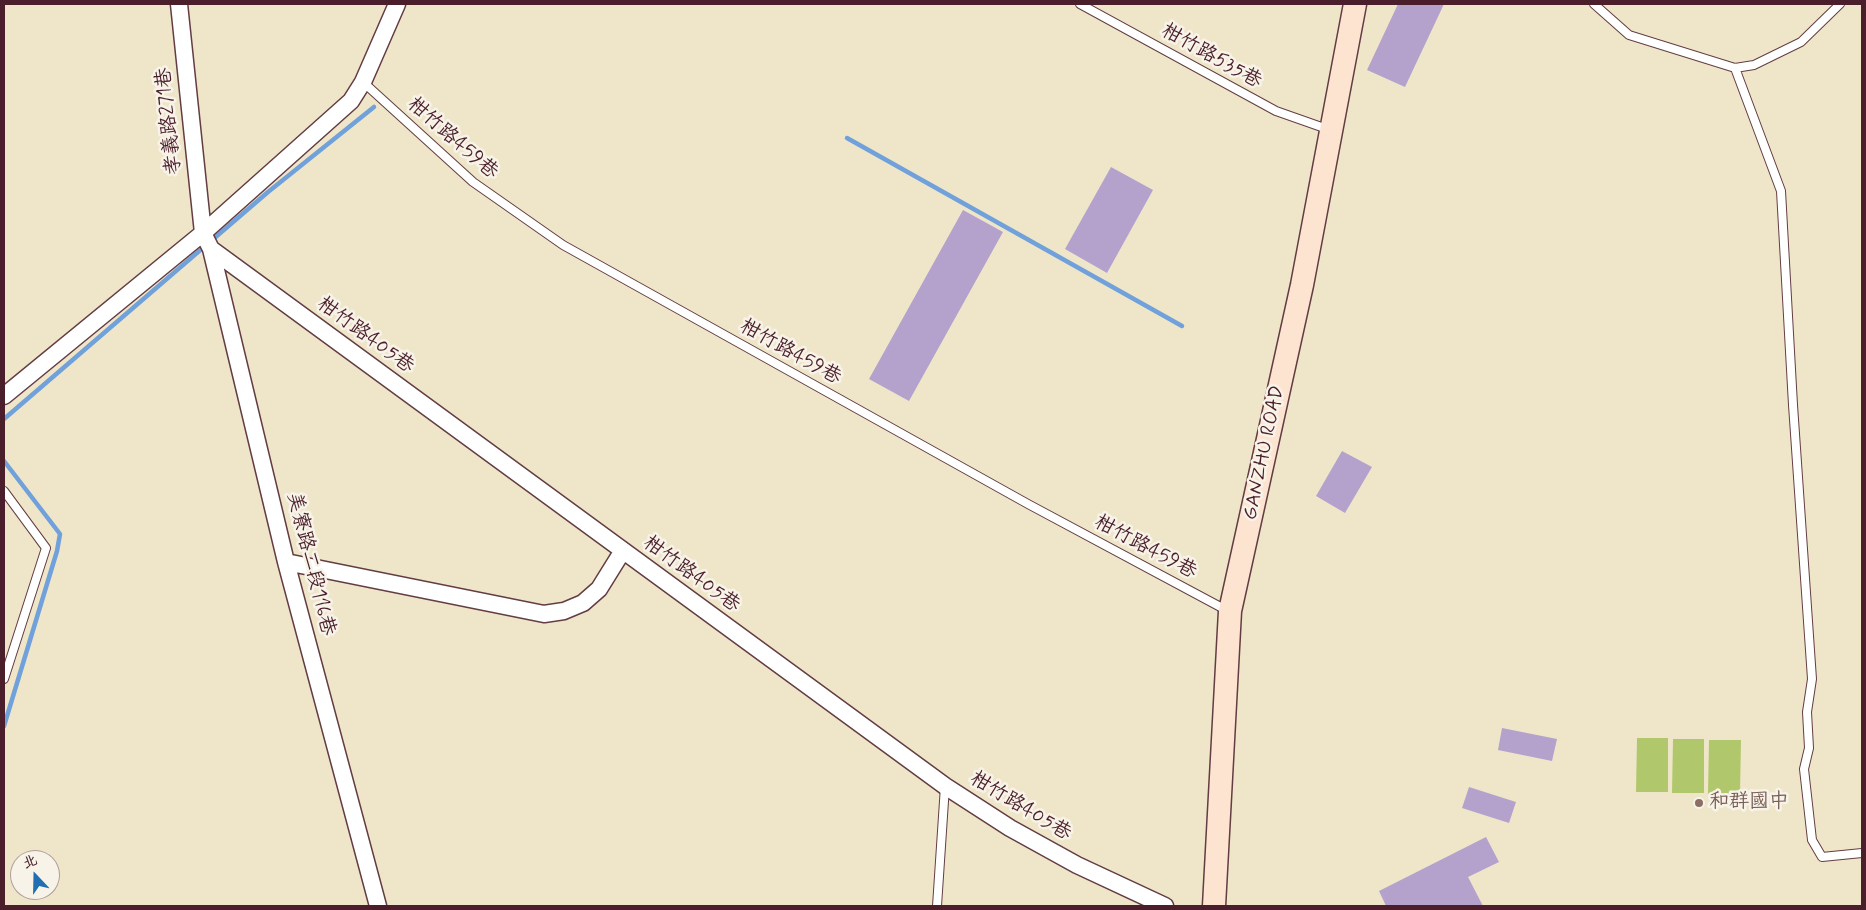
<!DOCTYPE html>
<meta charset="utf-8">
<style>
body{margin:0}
#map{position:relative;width:1866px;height:910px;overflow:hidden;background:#efe6ca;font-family:Mynerve,"LXGW WenKai TC",sans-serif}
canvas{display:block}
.frame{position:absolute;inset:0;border:5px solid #4a1f2b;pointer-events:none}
.north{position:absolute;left:10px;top:850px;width:50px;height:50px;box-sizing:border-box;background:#f7f3e8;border:1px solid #b29e9c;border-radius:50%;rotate:339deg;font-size:14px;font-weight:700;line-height:20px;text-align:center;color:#4a1f2b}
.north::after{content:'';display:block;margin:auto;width:18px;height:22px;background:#1f6fb2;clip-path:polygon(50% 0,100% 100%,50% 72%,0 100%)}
</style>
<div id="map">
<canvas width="1866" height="910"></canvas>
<div class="frame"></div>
<div class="north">北</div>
</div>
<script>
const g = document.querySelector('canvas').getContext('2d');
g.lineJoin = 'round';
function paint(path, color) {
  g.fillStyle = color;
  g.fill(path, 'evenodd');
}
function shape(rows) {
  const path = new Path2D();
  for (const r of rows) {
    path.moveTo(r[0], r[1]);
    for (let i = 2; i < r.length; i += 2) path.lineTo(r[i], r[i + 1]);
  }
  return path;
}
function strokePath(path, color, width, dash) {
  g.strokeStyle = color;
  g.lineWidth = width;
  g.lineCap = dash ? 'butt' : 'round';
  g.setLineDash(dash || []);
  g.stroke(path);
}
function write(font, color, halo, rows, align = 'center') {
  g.font = font + ' Mynerve,"LXGW WenKai TC",sans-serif';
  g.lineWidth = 5;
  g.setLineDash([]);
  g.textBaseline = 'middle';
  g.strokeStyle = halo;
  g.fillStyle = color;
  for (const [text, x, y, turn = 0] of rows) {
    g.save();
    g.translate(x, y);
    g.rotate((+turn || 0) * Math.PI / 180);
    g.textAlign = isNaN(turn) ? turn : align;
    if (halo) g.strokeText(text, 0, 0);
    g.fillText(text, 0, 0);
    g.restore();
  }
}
paint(shape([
 [1637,738,1668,738,1668,792,1636,792],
 [1673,739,1704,739,1704,793,1672,793],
 [1709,740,1741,740,1740,794,1708,794]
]), '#b1c76c');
strokePath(shape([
 [847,138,1182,326],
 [211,241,268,192,374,107],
 [4,419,205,246],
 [4,461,60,534,57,551,4,726]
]), '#70a1da', 4.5);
paint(shape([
 [1398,4,1444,4,1405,87,1367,70],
 [1111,167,1153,190,1107,273,1065,249],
 [963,210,1003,232,909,401,869,379],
 [1342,451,1372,467,1345,513,1316,496],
 [1502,728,1557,739,1552,761,1498,750],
 [1469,787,1516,802,1509,823,1462,808],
 [1486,837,1499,862,1468,877,1483,906,1386,906,1379,891]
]), '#b4a2cd');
const lane = shape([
 [1080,4,1276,111,1330,130],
 [1594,4,1629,35,1735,68,1754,65,1801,42,1840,4],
 [1735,68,1781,191,1793,405,1812,679,1807,712,1809,748,1804,769,1812,840,1822,857,1862,853],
 [363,82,473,182,563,245,1028,504,1228,611],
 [4,491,46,548,4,679],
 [937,906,945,786]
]);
const street = shape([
 [179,4,203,233,211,249,286,562,378,906],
 [211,249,945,786,1010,828,1077,865,1165,906],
 [4,396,203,233,351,101,363,82,397,4],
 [286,562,544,614,564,611,583,603,599,589,622,552]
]);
const secondary = shape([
 [1214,906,1230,611,1302,285,1355,4]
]);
strokePath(lane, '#633d43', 10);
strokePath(street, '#633d43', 19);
strokePath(secondary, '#633d43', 25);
strokePath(lane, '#fff', 8);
strokePath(street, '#fff', 16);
strokePath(secondary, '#fde4d1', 22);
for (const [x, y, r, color] of [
 [1699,803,5,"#8d6e63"]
]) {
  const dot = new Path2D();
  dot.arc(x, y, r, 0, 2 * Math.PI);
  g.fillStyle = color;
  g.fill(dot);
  strokePath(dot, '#f7f3e8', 2);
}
write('20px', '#4a1f2b', '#f7f3e8', [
 ["柑竹路535巷",1211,57,29],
 ["孝義路271巷",170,121,-96],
 ["柑竹路459巷",452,139,41],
 ["柑竹路405巷",365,336,36],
 ["柑竹路459巷",790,353,29],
 ["GANZHU ROAD",1265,453,-78],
 ["柑竹路459巷",1145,548,28],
 ["美寮路二段116巷",310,564,76],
 ["柑竹路405巷",691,575,36],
 ["柑竹路405巷",1020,807,31]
]);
write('20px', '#785e54', '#f7f3e8', [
 ["和群國中",1709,803]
], 'left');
</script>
